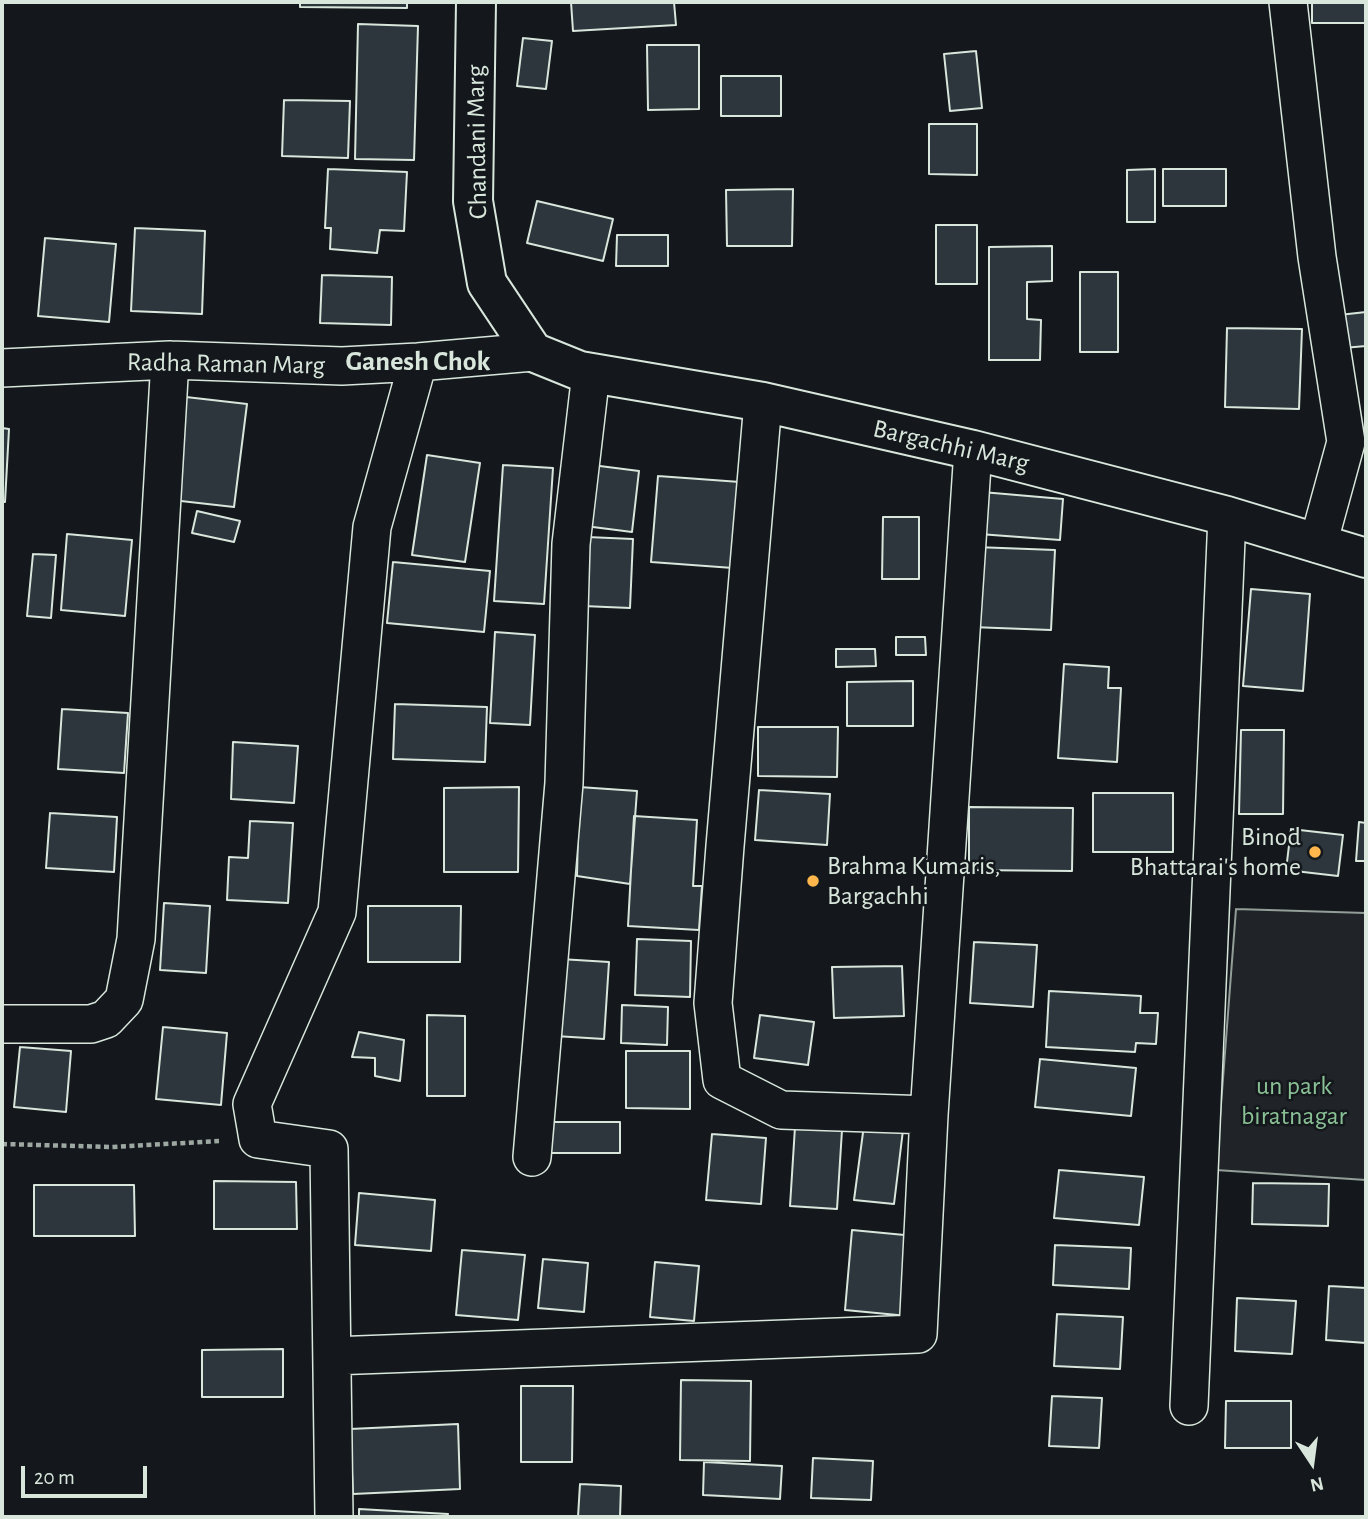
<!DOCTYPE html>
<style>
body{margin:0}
#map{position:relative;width:1368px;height:1519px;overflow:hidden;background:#14181c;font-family:"Alegreya Sans",sans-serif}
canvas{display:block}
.frame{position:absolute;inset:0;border:4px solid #d8e6dc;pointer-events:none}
.north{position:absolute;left:1277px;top:1428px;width:70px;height:70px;-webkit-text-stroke:5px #14181c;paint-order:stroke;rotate:167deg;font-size:19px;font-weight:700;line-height:28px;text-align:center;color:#d8e6dc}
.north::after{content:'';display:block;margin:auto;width:24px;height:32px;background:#d8e6dc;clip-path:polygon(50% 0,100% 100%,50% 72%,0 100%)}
.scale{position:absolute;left:21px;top:1466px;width:126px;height:32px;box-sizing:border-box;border:4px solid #d8e6dc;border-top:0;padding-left:9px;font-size:21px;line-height:24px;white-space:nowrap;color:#d8e6dc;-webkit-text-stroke:5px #14181c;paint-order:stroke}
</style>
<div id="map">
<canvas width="1368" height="1519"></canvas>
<div class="frame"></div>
<div class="north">N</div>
<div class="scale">20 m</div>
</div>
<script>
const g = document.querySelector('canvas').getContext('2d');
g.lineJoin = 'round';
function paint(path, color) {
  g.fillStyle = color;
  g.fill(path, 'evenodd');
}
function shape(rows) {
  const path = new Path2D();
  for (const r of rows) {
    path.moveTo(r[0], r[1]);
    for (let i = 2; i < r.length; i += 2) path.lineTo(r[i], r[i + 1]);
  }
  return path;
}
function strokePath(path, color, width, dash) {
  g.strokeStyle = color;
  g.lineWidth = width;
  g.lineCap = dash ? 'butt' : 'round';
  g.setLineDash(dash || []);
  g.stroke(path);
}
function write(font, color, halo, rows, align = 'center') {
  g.font = font + ' "Alegreya Sans",sans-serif';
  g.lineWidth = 5;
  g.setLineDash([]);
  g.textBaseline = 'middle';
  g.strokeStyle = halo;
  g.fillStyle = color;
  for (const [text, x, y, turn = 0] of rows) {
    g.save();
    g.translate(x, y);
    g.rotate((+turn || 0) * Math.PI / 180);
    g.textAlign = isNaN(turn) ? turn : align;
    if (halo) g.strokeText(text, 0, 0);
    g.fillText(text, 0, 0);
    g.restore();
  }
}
const green = shape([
 [1236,909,1366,913,1366,1180,1216,1170,1236,909]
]);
paint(green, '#202428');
strokePath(green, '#939e99', 2);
const building = shape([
 [300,2,407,2,407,8,300,7,300,2],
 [571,2,674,2,676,25,573,31,571,2],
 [1312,2,1366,2,1366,23,1312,23,1312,2],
 [358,24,418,26,414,160,355,159,358,24],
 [523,38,552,41,546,89,517,86,523,38],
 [647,45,699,45,699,109,648,110,647,45],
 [976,51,982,108,950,111,944,54,976,51],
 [721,76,781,76,781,116,721,116,721,76],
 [284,100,350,101,348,158,282,156,284,100],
 [929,124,977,124,977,175,929,174,929,124],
 [328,169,407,172,404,231,380,230,377,253,330,249,331,228,325,228,328,169],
 [1155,169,1155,222,1127,222,1127,170,1155,169],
 [1163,169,1226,169,1226,206,1163,206,1163,169],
 [793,189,792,246,727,246,726,190,793,189],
 [537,201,613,219,603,261,527,243,537,201],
 [936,225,977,225,977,284,936,284,936,225],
 [135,228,205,231,202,314,131,311,135,228],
 [617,235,668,235,668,266,616,266,617,235],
 [45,238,116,244,109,322,38,316,45,238],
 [1052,246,1052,281,1027,282,1027,319,1041,320,1040,360,989,360,989,247,1052,246],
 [1080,272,1118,272,1118,352,1080,352,1080,272],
 [322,275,392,277,391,325,320,323,322,275],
 [1366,312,1366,346,1343,348,1339,315,1366,312],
 [1227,328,1302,329,1299,409,1225,407,1227,328],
 [186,397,247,404,234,507,172,500,186,397],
 [2,428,9,429,5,502,2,502,2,428],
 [427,455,480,463,465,562,412,555,427,455],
 [503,465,553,468,544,604,494,601,503,465],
 [592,465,639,471,632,532,585,526,592,465],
 [658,476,740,482,733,568,651,562,658,476],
 [982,492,1063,499,1060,540,979,534,982,492],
 [197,511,240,521,234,542,192,533,197,511],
 [883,517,919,517,919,579,882,579,883,517],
 [67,534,132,540,125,616,61,610,67,534],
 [587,537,633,539,630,608,583,606,587,537],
 [975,547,1055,550,1051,630,971,627,975,547],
 [33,554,56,555,51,618,27,616,33,554],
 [393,562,490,571,484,632,387,623,393,562],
 [1251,589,1310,594,1303,691,1243,686,1251,589],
 [495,632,535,635,530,725,490,723,495,632],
 [896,637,925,637,926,655,896,655,896,637],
 [836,649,875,649,876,666,836,667,836,649],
 [1064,664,1109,667,1108,688,1121,688,1117,762,1058,758,1064,664],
 [913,681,913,726,847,726,847,682,913,681],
 [395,704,487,707,485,762,393,759,395,704],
 [62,709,128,713,124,773,58,769,62,709],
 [758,727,838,727,837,777,758,776,758,727],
 [1241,730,1284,730,1283,814,1239,814,1241,730],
 [233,742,298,746,294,803,231,799,233,742],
 [519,787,518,872,444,872,444,788,519,787],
 [579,787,637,791,630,884,577,876,579,787],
 [759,790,830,794,827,845,755,840,759,790],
 [1093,793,1173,793,1173,852,1093,852,1093,793],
 [969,807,1073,808,1072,871,969,870,969,807],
 [50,813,117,817,114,872,46,868,50,813],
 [634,816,697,820,693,886,702,886,699,930,628,926,634,816],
 [250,821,293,823,288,903,227,900,229,857,248,858,250,821],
 [1359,822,1366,823,1366,861,1356,861,1359,822],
 [1291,829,1343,835,1338,876,1286,870,1291,829],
 [164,903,210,906,206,973,160,970,164,903],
 [368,906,461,906,460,962,368,962,368,906],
 [637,939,691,941,690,997,635,995,637,939],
 [974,942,1037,945,1033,1007,970,1003,974,942],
 [560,959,609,962,604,1039,555,1036,560,959],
 [902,966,904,1016,834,1018,832,967,902,966],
 [1049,991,1141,996,1140,1013,1158,1013,1156,1044,1136,1043,1135,1052,1046,1047,1049,991],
 [622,1005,668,1007,667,1045,621,1043,622,1005],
 [427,1015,465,1016,465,1096,427,1096,427,1015],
 [760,1015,814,1022,808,1065,754,1058,760,1015],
 [163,1027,227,1033,221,1105,156,1099,163,1027],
 [359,1032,404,1040,400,1081,375,1076,375,1058,352,1057,359,1032],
 [20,1047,71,1051,66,1112,14,1107,20,1047],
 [626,1051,690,1051,690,1109,626,1108,626,1051],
 [1040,1059,1136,1068,1131,1116,1035,1107,1040,1059],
 [548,1122,620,1122,620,1153,548,1153,548,1122],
 [864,1125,903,1130,894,1204,854,1200,864,1125],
 [795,1127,842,1130,837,1209,790,1206,795,1127],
 [712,1134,766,1138,761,1204,706,1200,712,1134],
 [1059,1170,1144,1177,1139,1225,1054,1218,1059,1170],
 [214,1181,296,1182,297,1229,214,1229,214,1181],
 [1253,1183,1329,1184,1328,1226,1252,1224,1253,1183],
 [34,1185,134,1185,135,1236,34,1236,34,1185],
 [359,1193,435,1200,431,1251,355,1245,359,1193],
 [852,1230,915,1236,908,1316,845,1310,852,1230],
 [1055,1245,1131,1248,1129,1289,1053,1285,1055,1245],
 [462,1250,525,1255,518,1320,456,1315,462,1250],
 [543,1259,588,1263,584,1312,538,1308,543,1259],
 [655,1262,699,1266,694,1321,650,1317,655,1262],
 [1329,1286,1366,1288,1366,1343,1326,1340,1329,1286],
 [1237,1298,1296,1301,1292,1354,1235,1351,1237,1298],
 [1057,1314,1123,1317,1120,1369,1054,1366,1057,1314],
 [283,1349,283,1397,202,1397,202,1350,283,1349],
 [681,1380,751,1381,750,1461,680,1460,681,1380],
 [521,1386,573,1386,572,1462,521,1462,521,1386],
 [1052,1396,1102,1398,1099,1448,1049,1446,1052,1396],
 [1226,1401,1291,1401,1291,1448,1225,1448,1226,1401],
 [458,1424,460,1489,353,1494,350,1429,458,1424],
 [813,1458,873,1461,871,1500,811,1498,813,1458],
 [704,1462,782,1466,780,1499,703,1495,704,1462],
 [580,1484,621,1486,620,1517,578,1517,580,1484],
 [359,1509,448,1514,447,1517,359,1517,359,1509]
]);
paint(building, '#2c363c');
strokePath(building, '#d8e6dc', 2);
const minor = shape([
 [1288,2,1317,257,1346,442,1318,544],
 [2,368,170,360,342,366,418,362,533,352],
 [763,402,725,846,713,1003,722,1080,781,1110,929,1115],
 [2,1024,91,1024,106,1019,124,1000,136,939,170,360],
 [532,1157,564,783,571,544,591,373],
 [332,1356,918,1334,929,1115,973,450],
 [1189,1406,1227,516],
 [334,1517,329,1149,258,1139,252,1104,337,912,372,527,418,362]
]);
const tertiary = shape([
 [476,2,473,201,487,283,533,352,580,371,763,402,973,450,1227,516,1366,558]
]);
strokePath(minor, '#d8e6dc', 40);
strokePath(tertiary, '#d8e6dc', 42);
strokePath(shape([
 [2,1144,112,1147,219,1141]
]), '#9da8a2', 4.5, [5, 3.5]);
strokePath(minor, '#14181c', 37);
strokePath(tertiary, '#14181c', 38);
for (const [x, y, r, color] of [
 [1315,852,7,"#ffb74d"],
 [813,881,7,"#ffb74d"]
]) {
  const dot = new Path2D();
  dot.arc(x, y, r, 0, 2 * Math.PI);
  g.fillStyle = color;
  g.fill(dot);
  strokePath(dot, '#14181c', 2.5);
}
write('26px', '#d8e6dc', '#14181c', [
 ["Chandani Marg",477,142,-91],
 ["Radha Raman Marg",226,364,1],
 ["Bargachhi Marg",951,446,13]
]);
write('26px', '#d8e6dc', '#14181c', [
 ["Binod",1301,837],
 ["Bhattarai's home",1301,867],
 ["Brahma Kumaris,",827,866,"left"],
 ["Bargachhi",827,896,"left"]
], 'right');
write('26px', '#8ac095', '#14181c', [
 ["un park",1294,1086],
 ["biratnagar",1294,1116]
]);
write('bold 28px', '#d8e6dc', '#14181c', [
 ["Ganesh Chok",418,362]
]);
</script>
